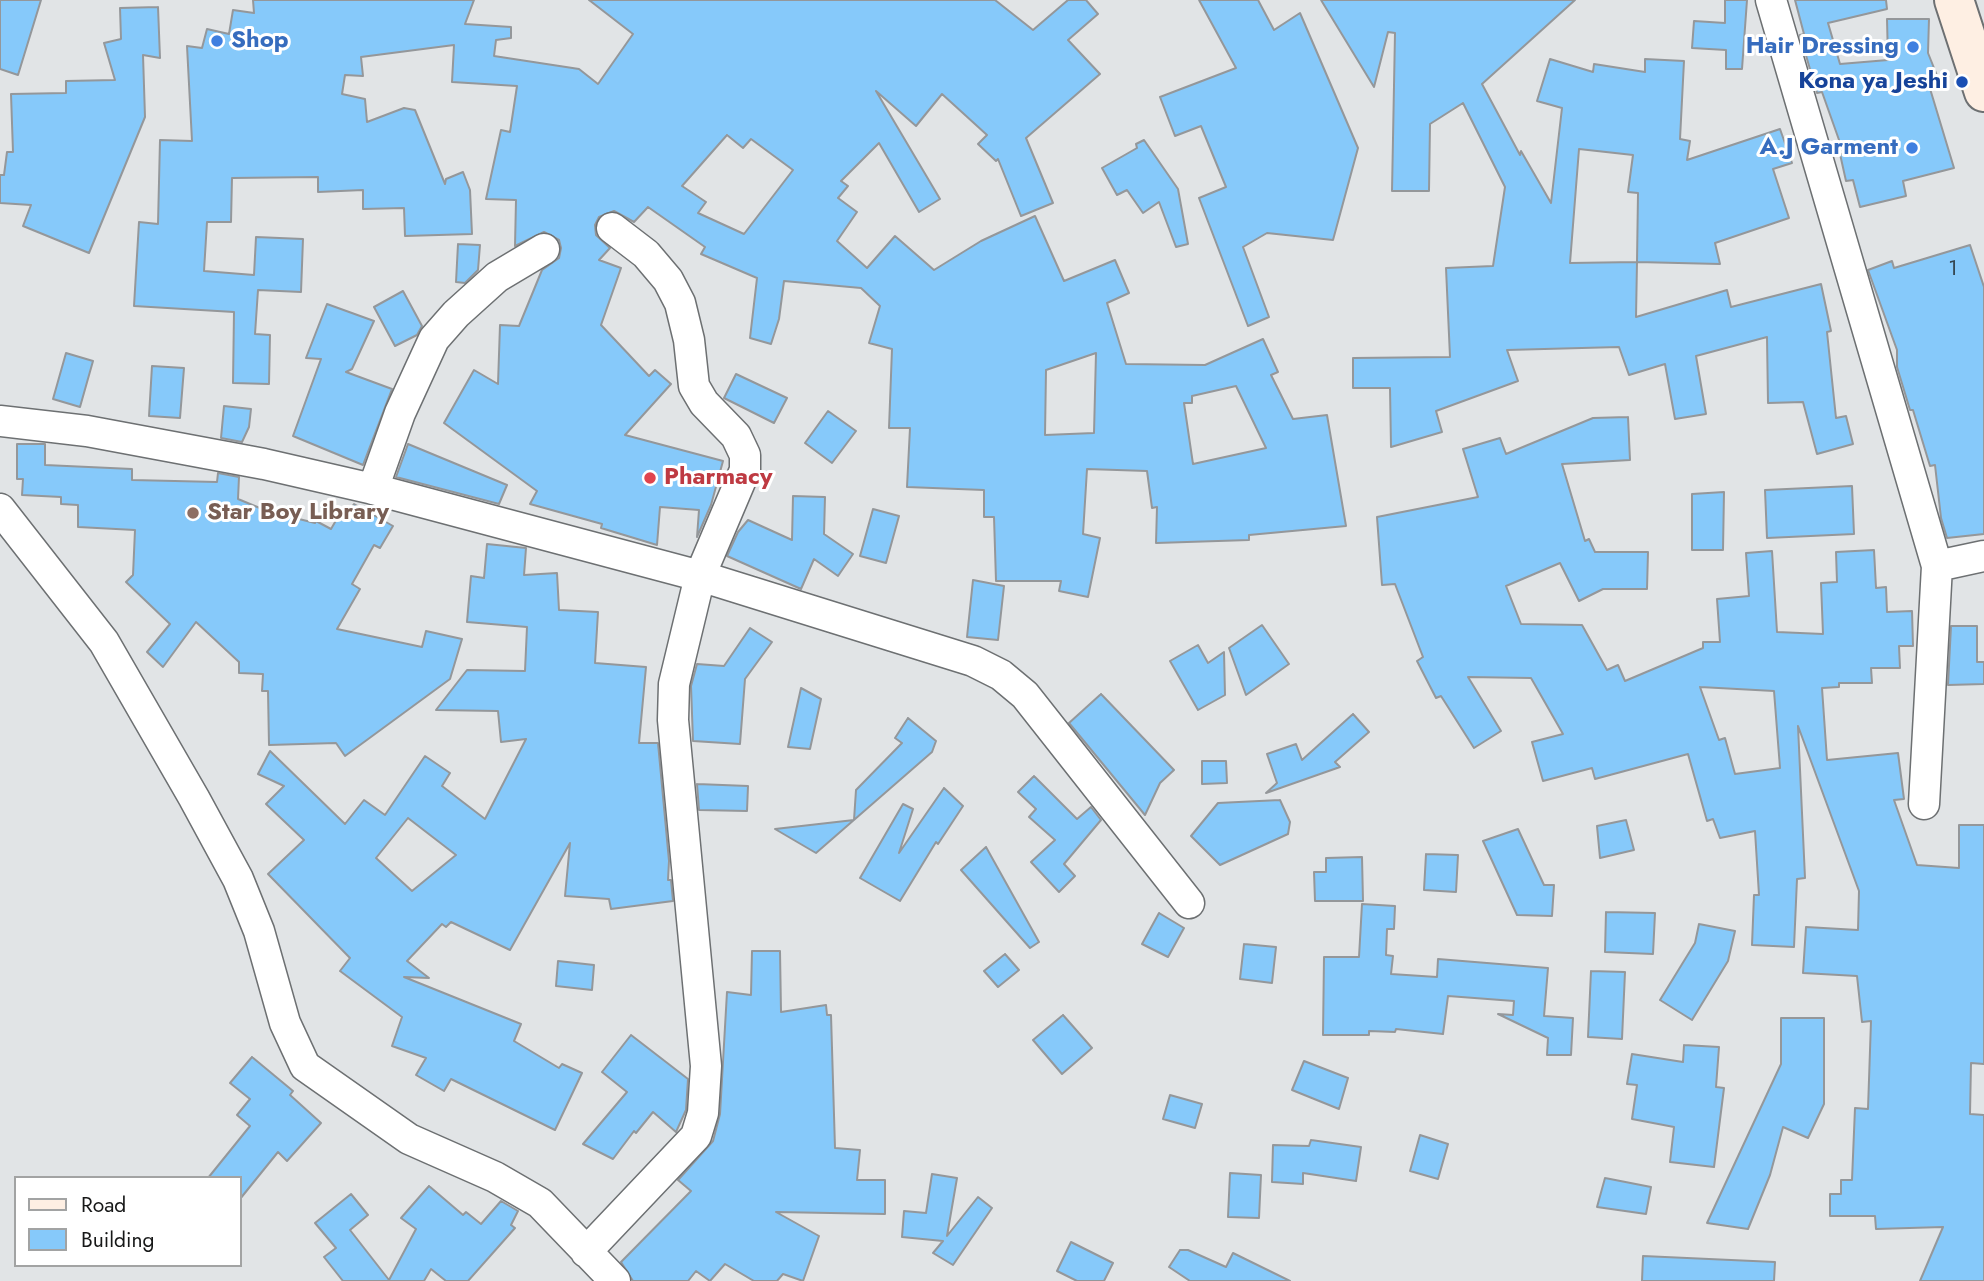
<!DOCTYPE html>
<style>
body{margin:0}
#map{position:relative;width:1984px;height:1281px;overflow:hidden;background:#e1e4e6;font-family:Jost,sans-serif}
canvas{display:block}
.legend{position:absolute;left:14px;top:1176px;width:228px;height:91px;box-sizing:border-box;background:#fff;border:2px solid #a2a3a3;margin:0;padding:9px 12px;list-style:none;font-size:21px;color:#171818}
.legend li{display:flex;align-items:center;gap:14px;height:35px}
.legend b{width:35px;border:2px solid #a2a3a3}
</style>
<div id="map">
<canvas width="1984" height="1281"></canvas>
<ul class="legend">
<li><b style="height:9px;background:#feefe3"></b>Road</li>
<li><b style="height:19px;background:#86c9fa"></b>Building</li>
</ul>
</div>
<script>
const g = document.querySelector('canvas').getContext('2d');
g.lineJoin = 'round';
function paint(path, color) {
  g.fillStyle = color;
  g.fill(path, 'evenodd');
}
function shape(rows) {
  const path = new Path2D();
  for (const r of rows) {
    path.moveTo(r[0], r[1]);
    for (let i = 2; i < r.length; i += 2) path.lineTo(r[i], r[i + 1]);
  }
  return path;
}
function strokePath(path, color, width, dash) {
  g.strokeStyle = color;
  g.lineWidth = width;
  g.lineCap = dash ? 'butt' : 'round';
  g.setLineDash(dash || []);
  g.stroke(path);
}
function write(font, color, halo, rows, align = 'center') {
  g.font = font + ' Jost,sans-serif';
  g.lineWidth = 6;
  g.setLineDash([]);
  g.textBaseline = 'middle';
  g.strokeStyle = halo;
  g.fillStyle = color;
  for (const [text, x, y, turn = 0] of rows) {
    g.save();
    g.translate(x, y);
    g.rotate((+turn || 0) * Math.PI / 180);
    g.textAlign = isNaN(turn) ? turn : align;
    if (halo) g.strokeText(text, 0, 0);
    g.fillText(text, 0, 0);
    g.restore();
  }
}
const building = shape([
 [0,0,41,0,18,75,0,69,0,0],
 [253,0,474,0,465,24,511,27,511,38,496,40,494,56,579,69,598,84,633,34,589,0,995,0,1033,30,1068,0,1086,0,1098,14,1068,40,1100,74,1026,138,1053,203,1021,216,998,159,996,161,978,144,987,135,942,94,916,126,876,91,940,199,919,212,879,143,841,181,848,186,838,198,857,212,837,241,867,268,895,236,934,270,981,241,1035,216,1064,281,1115,260,1129,293,1107,303,1126,364,1205,365,1263,339,1278,372,1271,375,1293,419,1327,415,1346,526,1249,535,1249,540,1156,543,1157,507,1152,508,1147,471,1087,469,1083,534,1100,538,1088,597,1059,591,1061,581,996,581,994,517,984,517,984,490,907,487,910,428,889,428,892,349,869,343,880,306,861,288,784,281,779,319,771,344,750,338,757,278,701,254,705,247,648,207,634,222,614,211,599,217,595,225,596,235,610,248,599,260,621,268,601,325,649,376,655,370,671,384,625,435,723,461,711,505,697,537,699,510,660,507,657,545,601,528,602,524,530,504,537,491,444,423,474,370,498,384,500,325,519,326,542,270,559,258,561,248,559,240,544,232,515,246,516,200,486,199,501,130,510,132,517,86,452,82,454,45,361,57,363,76,345,75,342,94,365,99,367,122,404,108,415,110,445,184,446,179,463,172,470,190,472,234,405,236,404,208,363,209,363,190,318,192,318,177,232,178,231,222,207,222,204,271,254,275,256,237,303,239,301,292,258,290,255,334,270,335,269,384,233,383,234,312,134,306,139,222,158,224,160,140,192,141,187,46,202,48,207,29,229,34,233,10,254,13,253,0],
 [727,135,743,148,751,139,793,170,744,234,698,213,706,202,682,186,727,135],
 [1096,353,1094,433,1045,435,1046,370,1096,353],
 [1236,386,1266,448,1193,464,1184,403,1192,403,1192,396,1236,386],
 [1199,0,1258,0,1274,30,1300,13,1358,148,1333,240,1267,233,1243,247,1269,317,1248,326,1199,198,1226,187,1201,126,1175,136,1160,97,1236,68,1199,0],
 [1321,0,1575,0,1482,84,1520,155,1521,151,1551,203,1562,108,1537,101,1550,59,1593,72,1594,64,1645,72,1645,59,1684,61,1680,139,1690,141,1687,160,1780,129,1792,163,1773,169,1789,218,1715,243,1720,264,1637,262,1638,193,1628,192,1633,155,1579,149,1570,263,1637,262,1636,317,1727,290,1731,307,1821,284,1831,331,1827,332,1836,418,1846,416,1853,444,1817,454,1803,402,1768,403,1767,337,1696,356,1706,414,1675,419,1665,364,1629,375,1619,347,1507,350,1518,381,1436,411,1442,432,1391,447,1390,388,1353,388,1353,358,1450,357,1446,268,1493,266,1505,187,1463,103,1430,124,1429,191,1392,191,1395,33,1388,32,1374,87,1321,0],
 [1725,0,1747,0,1742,69,1726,69,1726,50,1692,48,1694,21,1725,23,1725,0],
 [1795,0,1886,0,1887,9,1828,23,1840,64,1888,60,1887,19,1929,19,1928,53,1938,78,1928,82,1954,168,1903,181,1906,196,1860,207,1853,180,1846,181,1840,154,1844,154,1822,92,1817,93,1800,35,1804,34,1795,0],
 [158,7,160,58,143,55,145,117,89,253,23,226,31,205,0,203,0,175,4,175,7,152,13,152,11,94,66,93,66,81,115,80,104,43,121,39,120,8,158,7],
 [1144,140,1178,189,1188,244,1176,247,1159,202,1143,213,1127,190,1117,195,1102,168,1137,148,1136,144,1144,140],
 [458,244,480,245,478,270,465,283,456,282,458,244],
 [1970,245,1984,287,1984,534,1947,538,1941,518,1935,465,1930,466,1913,410,1910,410,1897,367,1897,350,1868,270,1892,261,1894,268,1970,245],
 [403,291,422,326,417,335,395,346,374,307,403,291],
 [327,304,374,321,352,369,346,372,392,389,363,465,293,436,321,359,306,358,327,304],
 [66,353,93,361,80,407,53,399,66,353],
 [152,366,184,368,180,418,149,416,152,366],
 [736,374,787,398,774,423,724,398,736,374],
 [224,406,251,409,249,427,242,442,221,438,224,406],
 [828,411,856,431,832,463,805,443,828,411],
 [1628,417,1630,460,1562,464,1585,541,1589,539,1595,552,1648,552,1647,589,1603,589,1579,601,1560,563,1506,586,1521,624,1582,625,1607,670,1618,665,1625,681,1703,648,1703,642,1720,642,1717,599,1749,596,1746,553,1772,551,1777,632,1823,634,1821,583,1837,582,1836,552,1874,550,1876,588,1886,587,1887,612,1912,611,1913,646,1899,646,1900,668,1871,668,1872,683,1839,683,1839,687,1822,688,1827,760,1898,753,1904,799,1894,800,1917,865,1959,868,1959,825,1984,825,1984,1064,1971,1063,1970,1114,1984,1115,1984,1281,1920,1281,1943,1227,1876,1229,1875,1216,1830,1216,1830,1194,1841,1194,1841,1180,1852,1180,1855,1108,1868,1109,1871,1021,1862,1022,1857,976,1803,973,1806,927,1858,930,1859,891,1798,726,1805,878,1797,879,1794,947,1752,945,1754,895,1759,895,1755,831,1720,838,1713,819,1707,821,1688,754,1595,779,1592,768,1543,781,1532,742,1563,734,1531,678,1468,677,1501,731,1474,748,1441,696,1436,698,1417,661,1423,657,1395,584,1382,585,1377,517,1478,497,1463,449,1500,438,1506,454,1593,418,1628,417],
 [1700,687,1774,691,1780,768,1735,774,1725,738,1719,740,1700,687],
 [17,444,45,444,45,465,132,469,132,480,217,482,218,473,239,477,238,499,267,511,315,523,316,521,331,529,338,517,342,520,354,504,393,526,380,548,374,545,352,584,360,589,337,629,422,647,426,631,462,639,450,679,345,756,336,743,269,745,268,691,262,691,263,674,239,673,239,662,196,622,163,667,147,652,170,624,126,582,133,575,135,530,78,527,78,505,61,504,61,497,22,495,23,479,17,479,17,444],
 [408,444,507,485,499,504,396,477,408,444],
 [1852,486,1854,534,1767,538,1765,490,1852,486],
 [1724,492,1723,550,1692,550,1692,494,1724,492],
 [793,496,825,497,824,534,853,554,838,576,814,559,801,589,727,556,738,532,748,520,792,540,793,496],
 [873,509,899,516,886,563,860,556,873,509],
 [487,544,526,548,524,575,557,573,559,610,598,612,595,663,646,667,639,743,658,743,669,861,668,880,671,880,673,901,611,909,609,899,565,896,570,843,510,950,451,922,446,927,442,924,407,961,429,978,404,977,521,1024,514,1041,559,1068,562,1064,582,1073,555,1130,451,1079,444,1091,416,1075,426,1058,392,1046,402,1017,340,971,350,958,268,874,304,840,266,804,284,786,258,774,270,751,345,824,364,800,385,815,425,756,450,773,442,786,485,819,526,739,501,742,498,711,436,710,467,670,525,671,527,627,467,622,471,576,484,578,487,544],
 [408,818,456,855,412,891,376,858,408,818],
 [973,580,1004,586,998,640,967,637,973,580],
 [1262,625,1289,664,1246,695,1229,648,1262,625],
 [1951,626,1977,626,1977,662,1984,662,1984,684,1948,685,1951,626],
 [750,628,772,642,745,679,740,744,693,741,691,686,697,664,724,666,750,628],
 [1198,645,1208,663,1224,652,1225,695,1198,710,1170,661,1198,645],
 [801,688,821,699,810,749,788,747,801,688],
 [1101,694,1174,770,1160,783,1145,815,1069,723,1101,694],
 [1353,714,1369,732,1335,762,1340,767,1266,793,1277,783,1267,754,1296,744,1302,760,1353,714],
 [908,718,936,741,932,752,816,853,775,829,854,820,856,790,902,743,895,738,908,718],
 [1202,761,1226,761,1227,783,1202,784,1202,761],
 [1034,776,1077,819,1091,807,1101,820,1064,864,1075,876,1059,892,1031,862,1055,840,1029,817,1036,809,1018,792,1034,776],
 [697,784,748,786,747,811,699,810,697,784],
 [944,788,963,806,938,844,936,842,900,901,860,878,903,804,913,809,899,853,944,788],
 [1280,800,1290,822,1288,834,1220,865,1191,836,1218,803,1280,800],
 [1626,820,1634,850,1600,858,1597,826,1626,820],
 [1518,829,1544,885,1554,885,1552,916,1517,915,1483,841,1518,829],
 [986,847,1039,942,1030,948,961,870,986,847],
 [1426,854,1458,855,1456,892,1424,890,1426,854],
 [1362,857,1363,901,1315,901,1314,872,1326,872,1326,858,1362,857],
 [1362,904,1395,906,1394,929,1387,929,1386,955,1393,956,1391,974,1437,977,1438,959,1548,968,1544,1016,1573,1018,1571,1055,1547,1055,1548,1038,1498,1014,1513,1015,1514,1001,1448,996,1443,1034,1396,1029,1395,1032,1369,1031,1369,1035,1323,1035,1324,957,1359,957,1362,904],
 [1606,912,1655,913,1653,954,1605,952,1606,912],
 [1159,913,1184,928,1168,957,1142,944,1159,913],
 [1699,924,1735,931,1728,961,1692,1020,1660,1000,1695,943,1699,924],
 [1244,944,1276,947,1272,983,1240,979,1244,944],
 [752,951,780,951,781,1012,826,1005,827,1015,831,1015,835,1148,860,1150,857,1180,885,1180,885,1214,776,1212,819,1236,803,1281,783,1274,777,1281,754,1281,725,1264,710,1281,696,1271,688,1281,633,1281,621,1262,691,1191,678,1180,713,1141,720,1114,727,992,751,995,752,951],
 [1005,954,1019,970,998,987,984,971,1005,954],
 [558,961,594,965,592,990,556,986,558,961],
 [1591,971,1625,972,1622,1039,1588,1037,1591,971],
 [1063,1015,1092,1048,1062,1074,1033,1040,1063,1015],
 [1781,1018,1824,1018,1824,1104,1808,1138,1783,1127,1770,1175,1748,1229,1707,1223,1781,1064,1781,1018],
 [631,1035,688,1079,686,1110,676,1132,653,1112,636,1133,634,1131,613,1159,583,1144,627,1092,602,1072,631,1035],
 [1684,1045,1719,1047,1716,1087,1724,1088,1714,1167,1670,1162,1674,1127,1632,1119,1637,1085,1627,1084,1632,1054,1683,1062,1684,1045],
 [252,1057,293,1091,290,1095,321,1123,287,1161,278,1152,240,1199,240,1178,208,1178,250,1126,237,1115,250,1099,230,1083,252,1057],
 [1304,1061,1348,1078,1339,1109,1292,1090,1304,1061],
 [1170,1095,1202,1104,1195,1128,1163,1119,1170,1095],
 [1420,1135,1448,1144,1438,1179,1410,1171,1420,1135],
 [1311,1140,1361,1147,1356,1181,1303,1173,1303,1184,1272,1182,1273,1145,1309,1146,1311,1140],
 [1230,1173,1261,1175,1259,1218,1228,1217,1230,1173],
 [932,1174,957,1178,947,1236,978,1197,992,1208,953,1265,933,1253,943,1241,902,1237,904,1211,926,1213,932,1174],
 [1605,1178,1651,1187,1646,1214,1597,1207,1605,1178],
 [429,1186,463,1215,466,1212,481,1224,501,1201,518,1211,511,1225,515,1228,468,1281,446,1281,431,1269,424,1281,343,1281,324,1257,336,1248,315,1223,351,1194,368,1215,350,1230,389,1280,416,1229,401,1218,429,1186],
 [1071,1242,1113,1263,1104,1281,1077,1281,1057,1271,1071,1242],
 [1180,1250,1188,1250,1226,1267,1233,1253,1290,1281,1190,1281,1169,1267,1180,1250],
 [1643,1256,1775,1262,1774,1281,1642,1281,1643,1256]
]);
paint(building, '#86c9fa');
strokePath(building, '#94979a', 2);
const street = shape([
 [1771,0,1937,566,1924,804],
 [0,421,87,431,264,464,373,489,700,576,973,661,1001,675,1025,695,1189,903],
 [373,489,400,413,434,339,456,314,497,277,544,249],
 [0,509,104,642,194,798,238,879,259,931,285,1023,305,1066,409,1139,495,1177,540,1203,615,1281],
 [1937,566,1984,556],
 [586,1252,696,1136,703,1113,706,1066,673,720,674,684,700,576,745,470,745,455,736,436,704,403,694,386,689,340,680,303,668,280,646,254,612,228]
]);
const secondary = shape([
 [1954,0,1984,92]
]);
strokePath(street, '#6d7072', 33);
strokePath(secondary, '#6d7072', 42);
strokePath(street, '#fff', 30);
strokePath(secondary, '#feefe3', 38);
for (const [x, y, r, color] of [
 [217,41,7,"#3f7fe0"],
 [1913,47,7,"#3f7fe0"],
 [1962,82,7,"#1a4fb4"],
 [1912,148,7,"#3f7fe0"],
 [650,478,7,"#e0444e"],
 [193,513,7,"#8d6e63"]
]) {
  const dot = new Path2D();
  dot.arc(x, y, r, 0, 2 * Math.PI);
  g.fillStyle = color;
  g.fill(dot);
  strokePath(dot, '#fff', 2.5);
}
write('21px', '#334450', null, [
 ["1",1953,270]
]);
write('bold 24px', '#366cbe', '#fff', [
 ["Shop",231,41,"left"],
 ["Hair Dressing",1899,47],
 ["A.J Garment",1898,148]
], 'right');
write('bold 24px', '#164399', '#fff', [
 ["Kona ya Jeshi",1948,82]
], 'right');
write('bold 24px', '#be3a42', '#fff', [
 ["Pharmacy",664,478]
], 'left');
write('bold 24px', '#785e54', '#fff', [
 ["Star Boy Library",207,513]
], 'left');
</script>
